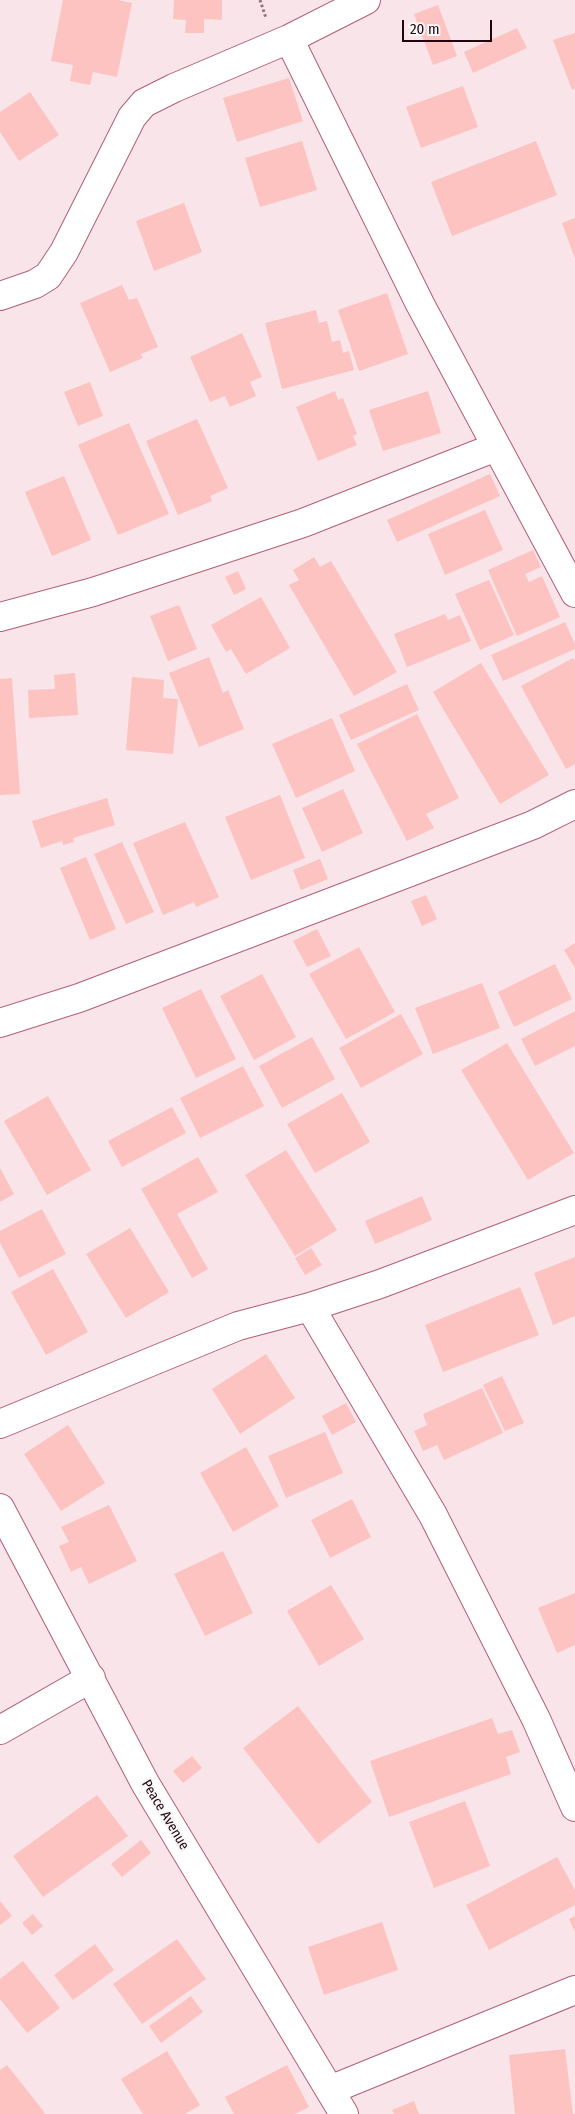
<!DOCTYPE html>
<style>
body{margin:0}
#map{position:relative;width:575px;height:2114px;overflow:hidden;background:#f8e4e9;font-family:"Fira Sans Condensed",sans-serif}
canvas{display:block}
.scale{position:absolute;left:402px;top:20px;width:90px;height:22px;box-sizing:border-box;border:2px solid #230510;border-top:0;padding-left:6px;font-size:15px;line-height:18px;white-space:nowrap;color:#230510;-webkit-text-stroke:4px #f7f7f7;paint-order:stroke}
</style>
<div id="map">
<canvas width="575" height="2114"></canvas>
<div class="scale">20 m</div>
</div>
<script>
const g = document.querySelector('canvas').getContext('2d');
g.lineJoin = 'round';
function paint(path, color) {
  g.fillStyle = color;
  g.fill(path, 'evenodd');
}
function shape(rows) {
  const path = new Path2D();
  for (const r of rows) {
    path.moveTo(r[0], r[1]);
    for (let i = 2; i < r.length; i += 2) path.lineTo(r[i], r[i + 1]);
  }
  return path;
}
function strokePath(path, color, width, dash) {
  g.strokeStyle = color;
  g.lineWidth = width;
  g.lineCap = dash ? 'butt' : 'round';
  g.setLineDash(dash || []);
  g.stroke(path);
}
function write(font, color, halo, rows, align = 'center') {
  g.font = font + ' "Fira Sans Condensed",sans-serif';
  g.lineWidth = 4.5;
  g.setLineDash([]);
  g.textBaseline = 'middle';
  g.strokeStyle = halo;
  g.fillStyle = color;
  for (const [text, x, y, turn = 0] of rows) {
    g.save();
    g.translate(x, y);
    g.rotate((+turn || 0) * Math.PI / 180);
    g.textAlign = isNaN(turn) ? turn : align;
    if (halo) g.strokeText(text, 0, 0);
    g.fillText(text, 0, 0);
    g.restore();
  }
}
paint(shape([
 [63,0,118,0,132,3,117,77,93,72,90,85,70,81,73,65,51,61],
 [174,0,222,0,222,20,204,19,204,33,185,33,186,20,173,19],
 [438,5,457,56,433,65,414,14],
 [517,28,527,48,473,73,464,52],
 [575,33,575,88,572,90,553,40],
 [289,78,303,121,237,142,223,98],
 [463,86,478,127,421,148,406,107],
 [30,92,59,135,19,161,0,132,0,112],
 [302,141,317,190,260,207,245,158],
 [536,141,557,195,452,236,431,182],
 [184,203,202,252,154,271,136,221],
 [575,218,575,259,562,223],
 [122,285,129,300,137,298,158,347,141,354,143,358,110,372,80,303],
 [387,293,408,354,359,371,338,310],
 [316,310,319,323,327,321,332,342,340,340,343,353,349,351,354,370,282,389,265,323],
 [242,333,262,377,250,382,256,396,230,407,225,396,210,402,190,357],
 [90,382,103,416,78,426,64,392],
 [335,391,338,400,343,398,357,434,353,436,357,445,318,461,296,407],
 [428,391,441,433,383,451,369,410],
 [197,419,228,488,210,496,212,501,178,515,146,441],
 [129,423,169,514,118,535,78,445],
 [490,474,500,496,397,542,387,520],
 [64,476,91,540,52,556,25,492],
 [485,510,503,550,445,575,428,534],
 [533,550,541,567,525,574,529,582,542,576,560,617,517,636,488,570],
 [314,557,320,567,331,561,397,672,354,696,289,585,299,580,293,570],
 [238,571,246,589,234,595,225,577],
 [489,580,514,635,480,650,455,594],
 [261,597,290,648,246,674,231,649,226,652,211,625],
 [179,605,197,649,168,661,150,616],
 [445,614,448,620,460,615,471,641,407,667,394,634],
 [565,622,575,644,575,649,503,681,491,655],
 [209,657,223,693,228,690,244,729,199,747,169,673],
 [573,658,575,661,575,764,566,769,521,686],
 [481,663,549,775,500,804,433,692],
 [75,673,78,715,29,718,28,690,55,689,54,675],
 [132,677,164,680,163,698,178,699,173,754,126,750],
 [12,678,20,794,0,795,0,679],
 [407,684,419,710,351,740,339,715],
 [417,714,459,798,426,814,434,828,407,841,357,744],
 [332,718,355,771,296,798,272,744],
 [343,789,363,833,322,852,302,808],
 [280,795,305,858,251,880,225,817],
 [107,798,115,825,73,838,74,842,63,845,62,841,41,848,32,821],
 [185,822,219,897,196,907,194,902,163,915,133,843],
 [122,842,154,912,126,924,94,854],
 [86,857,116,929,90,940,60,868],
 [320,859,328,879,301,890,293,870],
 [426,895,437,919,422,926,411,901],
 [317,929,331,956,307,967,293,941],
 [575,943,575,968,564,950],
 [359,947,395,1012,346,1039,309,974],
 [555,964,572,999,514,1027,498,992],
 [262,974,296,1037,254,1060,220,996],
 [482,983,500,1028,433,1054,415,1008],
 [201,989,236,1059,196,1078,162,1008],
 [575,1011,575,1046,535,1066,521,1039],
 [401,1014,423,1054,361,1088,339,1048],
 [312,1037,335,1079,282,1108,259,1066],
 [507,1043,574,1153,528,1180,461,1070],
 [243,1066,264,1106,200,1138,180,1098],
 [342,1093,370,1142,315,1173,287,1124],
 [48,1096,91,1170,47,1195,4,1121],
 [172,1107,186,1133,122,1167,108,1141],
 [286,1150,337,1230,295,1256,245,1175],
 [198,1157,218,1192,177,1214,208,1269,192,1278,141,1189],
 [0,1168,14,1194,0,1202],
 [422,1196,432,1220,375,1244,365,1221],
 [42,1209,66,1254,19,1278,0,1243,0,1231],
 [130,1228,169,1292,126,1318,86,1254],
 [311,1248,322,1265,305,1275,295,1258],
 [575,1257,575,1316,553,1325,534,1273],
 [53,1269,88,1332,46,1355,11,1292],
 [520,1287,539,1335,443,1372,425,1325],
 [266,1354,295,1398,240,1434,212,1389],
 [502,1376,524,1423,505,1431,483,1385],
 [482,1388,503,1433,444,1460,437,1445,423,1451,414,1431,427,1425,423,1414],
 [346,1403,356,1422,332,1435,322,1416],
 [68,1425,105,1483,61,1511,24,1454],
 [325,1432,343,1473,286,1498,268,1456],
 [246,1447,279,1506,233,1532,200,1473],
 [352,1499,371,1537,330,1558,311,1520],
 [109,1505,137,1561,89,1584,81,1567,71,1572,59,1546,69,1542,61,1527],
 [223,1551,253,1613,205,1636,174,1574],
 [331,1585,364,1639,319,1666,287,1611],
 [575,1593,575,1645,557,1653,538,1608],
 [298,1706,372,1802,318,1844,243,1748],
 [492,1718,498,1734,512,1730,520,1752,506,1757,511,1774,389,1817,370,1761],
 [192,1756,202,1768,183,1783,173,1771],
 [97,1795,128,1836,43,1897,13,1856],
 [465,1801,490,1866,434,1888,409,1822],
 [141,1840,151,1853,122,1877,111,1864],
 [557,1857,575,1890,575,1905,489,1950,466,1905],
 [0,1901,12,1916,0,1925],
 [33,1914,43,1926,32,1935,22,1923],
 [575,1916,575,1932,569,1919],
 [382,1922,398,1970,324,1995,308,1947],
 [177,1939,206,1979,142,2024,113,1984],
 [95,1944,114,1970,73,2000,54,1975],
 [23,1961,60,2008,27,2033,0,1999,0,1979],
 [191,1996,203,2012,161,2043,149,2026],
 [565,2049,573,2114,515,2114,509,2055],
 [167,2051,200,2105,185,2114,143,2114,121,2079],
 [7,2065,45,2113,43,2114,0,2114,0,2070],
 [287,2065,309,2107,295,2114,234,2114,225,2097],
 [414,2101,419,2114,394,2114,392,2110]
]), '#fcc3c0');
const street = shape([
 [289,39,420,304,575,593],
 [0,296,35,284,48,276,64,252,132,117,144,103,174,88,289,39,366,0],
 [0,617,93,592,303,523,496,447],
 [0,1023,79,998,358,892,533,825,575,804],
 [310,1307,433,1515,536,1719,575,1807],
 [0,1424,238,1326,310,1307,380,1284,575,1210],
 [0,1508,145,1783,344,2114],
 [0,1730,91,1678],
 [330,2090,575,1990]
]);
strokePath(street, '#b15f78', 30);
strokePath(shape([
 [260,0,266,18]
]), '#8e757d', 3, [2.5, 2.5]);
strokePath(street, '#fff', 28);
write('14px', '#230510', '#f7f7f7', [
 ["Peace Avenue",165,1815,59]
]);
</script>
